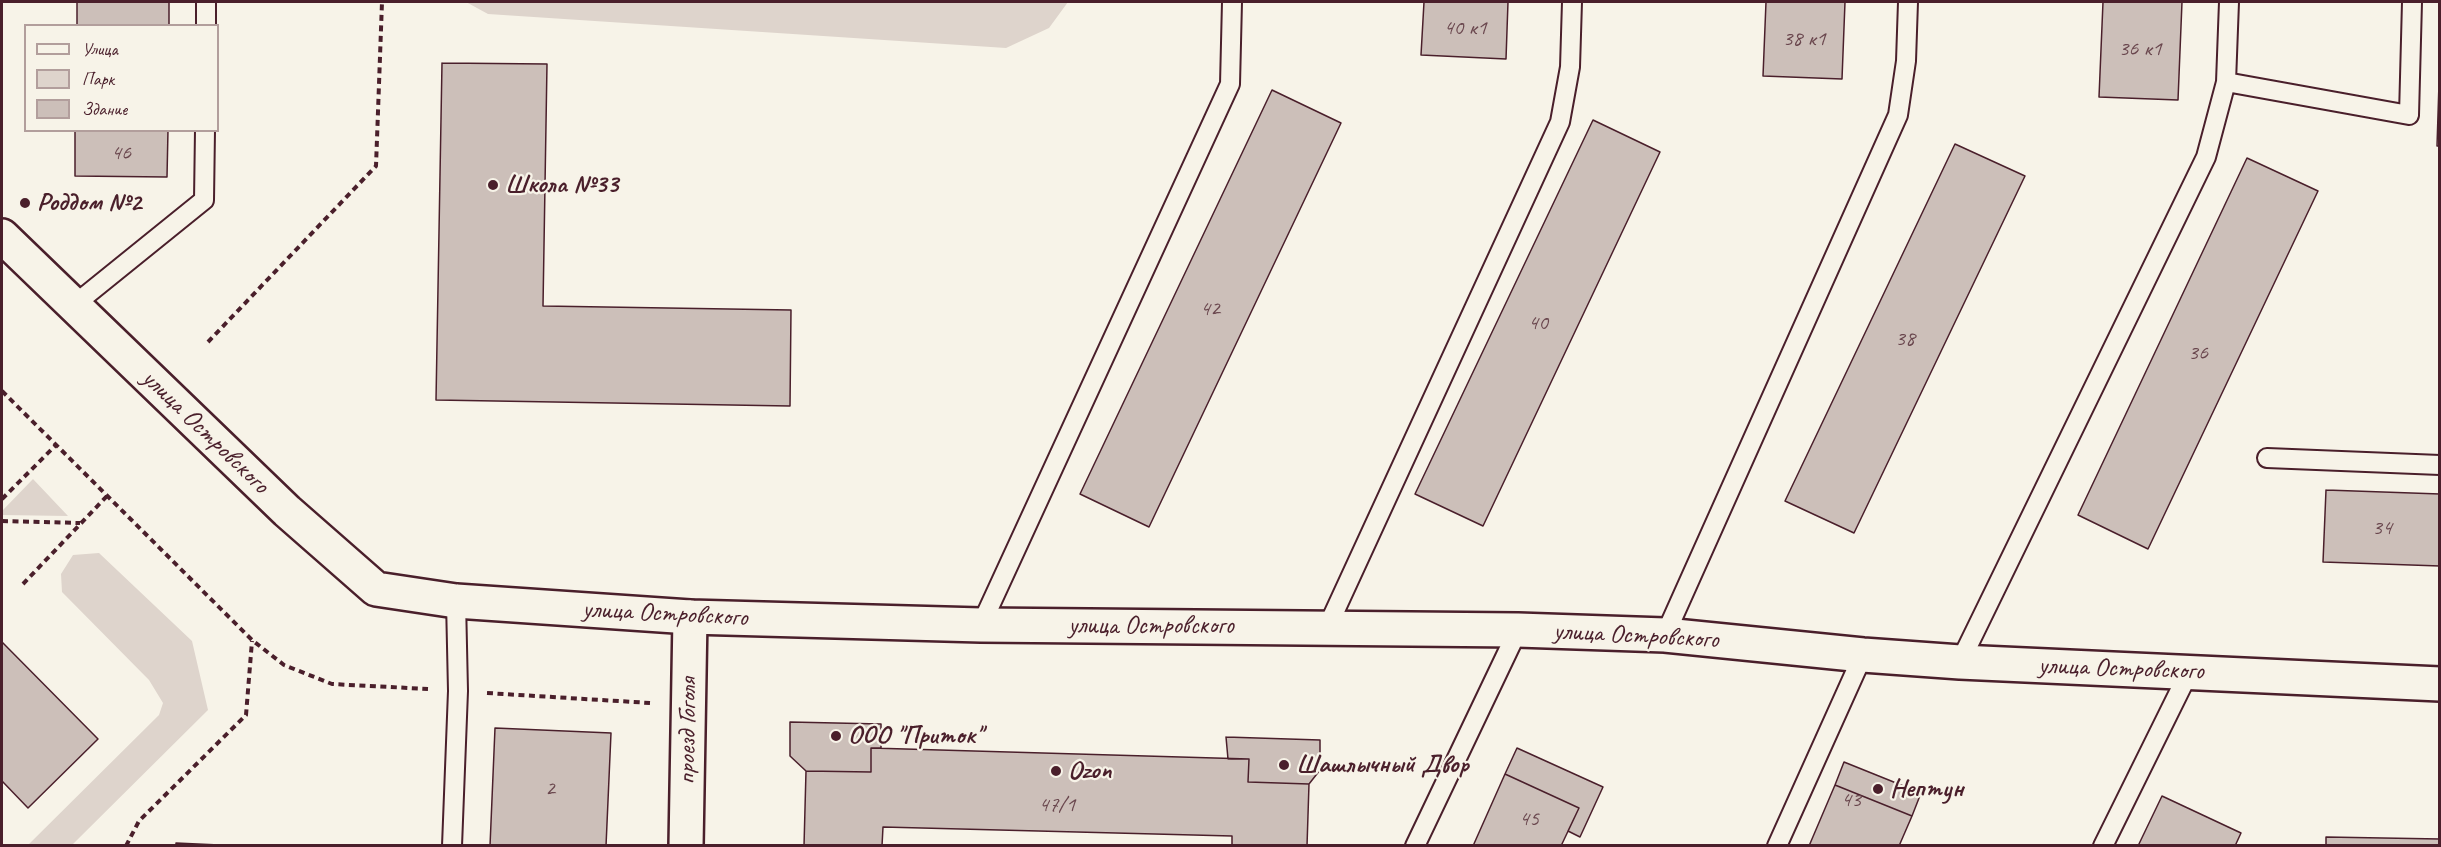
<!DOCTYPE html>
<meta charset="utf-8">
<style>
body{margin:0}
#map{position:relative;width:2441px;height:847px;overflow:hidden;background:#f7f3e8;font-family:Caveat,sans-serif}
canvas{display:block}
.frame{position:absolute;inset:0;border:3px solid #4a1f2b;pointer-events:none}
.legend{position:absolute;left:24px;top:24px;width:195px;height:108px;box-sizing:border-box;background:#f7f3e8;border:2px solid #b29e9c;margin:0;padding:8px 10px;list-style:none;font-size:18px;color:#4a1f2b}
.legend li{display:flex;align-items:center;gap:12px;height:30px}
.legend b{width:30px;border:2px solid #b29e9c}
</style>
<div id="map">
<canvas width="2441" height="847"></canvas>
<div class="frame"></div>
<ul class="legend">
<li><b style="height:8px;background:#f7f3e8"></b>Улица</li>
<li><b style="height:16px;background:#ded4cc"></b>Парк</li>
<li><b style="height:16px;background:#ccbfb9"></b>Здание</li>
</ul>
</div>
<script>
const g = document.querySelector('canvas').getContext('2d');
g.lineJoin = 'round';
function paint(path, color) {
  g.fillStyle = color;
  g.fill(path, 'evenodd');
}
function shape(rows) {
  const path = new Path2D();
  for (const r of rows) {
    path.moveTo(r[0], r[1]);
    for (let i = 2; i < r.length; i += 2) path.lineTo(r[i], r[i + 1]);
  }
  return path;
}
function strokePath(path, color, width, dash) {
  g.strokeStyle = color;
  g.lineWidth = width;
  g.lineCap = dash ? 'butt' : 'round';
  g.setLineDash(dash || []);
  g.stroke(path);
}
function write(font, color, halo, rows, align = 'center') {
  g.font = font + ' Caveat,sans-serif';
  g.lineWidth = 4.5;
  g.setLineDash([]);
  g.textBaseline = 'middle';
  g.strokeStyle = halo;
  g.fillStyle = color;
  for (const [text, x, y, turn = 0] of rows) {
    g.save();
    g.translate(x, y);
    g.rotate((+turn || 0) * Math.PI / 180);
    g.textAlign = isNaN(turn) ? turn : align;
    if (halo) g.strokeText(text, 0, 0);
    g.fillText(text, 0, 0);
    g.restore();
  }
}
paint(shape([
 [466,2,1068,2,1049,28,1006,48,488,14],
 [33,479,68,516,2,515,2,511],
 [99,553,192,641,208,710,72,845,28,845,159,715,163,703,149,680,62,592,61,574,73,555]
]), '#ded4cc');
const building = shape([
 [77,2,169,2,169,26,77,26,77,2],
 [1424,2,1508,2,1506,59,1421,55,1424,2],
 [1766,2,1845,2,1842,79,1763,76,1766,2],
 [2103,2,2182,2,2178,100,2099,97,2103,2],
 [2440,52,2440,146,2437,146,2440,52],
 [442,63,547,64,543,306,791,310,790,406,436,400,442,63],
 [1272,90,1341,123,1149,527,1080,494,1272,90],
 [1593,120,1660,152,1483,526,1415,494,1593,120],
 [75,130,168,130,167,177,75,176,75,130],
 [1955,144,2025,176,1854,533,1785,501,1955,144],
 [2247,158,2318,191,2148,549,2078,515,2247,158],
 [2326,490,2440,494,2440,566,2323,562,2326,490],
 [2,642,98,739,28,808,2,781,2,642],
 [790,722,881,724,881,748,871,748,871,772,806,771,790,756,790,722],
 [495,728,611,733,606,846,490,846,495,728],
 [1226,737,1320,740,1320,770,1309,784,1248,782,1249,759,1228,759,1226,737],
 [871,748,1249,759,1248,782,1309,784,1307,846,1232,846,1232,836,883,827,882,846,804,846,806,771,871,772,871,748],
 [1517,748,1603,787,1580,837,1568,831,1579,808,1505,774,1517,748],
 [1844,762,1921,793,1912,816,1835,785,1844,762],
 [1505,774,1579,808,1561,846,1473,846,1505,774],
 [1835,785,1912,816,1899,846,1809,846,1835,785],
 [2162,796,2241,833,2235,846,2138,846,2162,796],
 [2326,837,2440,839,2440,846,2326,846,2326,837],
 [176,843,241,846,176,846,176,843]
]);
paint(building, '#ccbfb9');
strokePath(building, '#4a1f2b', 1.5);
const lane = shape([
 [206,26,206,2],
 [2226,82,2409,115,2412,2],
 [74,305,204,200,205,130],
 [2267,458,2440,465],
 [981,625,1230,84,1232,2],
 [1327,628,1560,122,1570,67,1572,2],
 [1665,635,1898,115,1906,61,1908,2],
 [1960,662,2206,157,2226,82,2229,2],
 [452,846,458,691,456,601],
 [1415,846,1518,630],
 [1777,846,1863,655],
 [2103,846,2189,672]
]);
const street = shape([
 [686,846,690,617]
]);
const secondary = shape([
 [2,236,287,511,376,589,456,601,690,617,981,625,1518,630,1665,635,1863,655,1960,662,2440,684]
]);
strokePath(lane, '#4a1f2b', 22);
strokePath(street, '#4a1f2b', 38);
strokePath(secondary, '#4a1f2b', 38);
strokePath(shape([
 [208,342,376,166,382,2],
 [2,391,252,640,284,665,332,684,428,689],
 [2,499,56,445],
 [2,521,80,523],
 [23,584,108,495],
 [487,693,650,703],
 [126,846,139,821,246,715,252,641]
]), '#4a1f2b', 4, [6, 4.5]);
strokePath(lane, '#f7f3e8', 18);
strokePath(street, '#f7f3e8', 33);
strokePath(secondary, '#f7f3e8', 33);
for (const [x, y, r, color] of [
 [493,185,6,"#4a1f2b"],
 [25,203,6,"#4a1f2b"],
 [836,736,6,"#4a1f2b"],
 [1284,765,6,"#4a1f2b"],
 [1056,771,6,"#4a1f2b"],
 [1878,789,6,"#4a1f2b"]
]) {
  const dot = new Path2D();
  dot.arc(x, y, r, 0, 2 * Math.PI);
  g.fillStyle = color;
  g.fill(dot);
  strokePath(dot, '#f7f3e8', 2);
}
write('22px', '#6a474e', null, [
 ["40 к1",1465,28],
 ["38 к1",1804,39],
 ["36 к1",2140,49],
 ["46",121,153],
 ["42",1210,309],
 ["40",1538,323],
 ["38",1905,339],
 ["36",2198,353],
 ["34",2382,528],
 ["2",550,789],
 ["43",1851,800],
 ["47/1",1057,805],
 ["45",1529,819]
]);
write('bold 26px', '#4a1f2b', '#f7f3e8', [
 ["Школа №33",505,185],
 ["Роддом №2",37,203],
 ["ООО \"Приток\"",848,736],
 ["Шашлычный Двор",1296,765],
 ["Ozon",1068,771],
 ["Нептун",1890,789]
], 'left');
write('26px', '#4a1f2b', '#f7f3e8', [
 ["улица Островского",205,432,44],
 ["улица Островского",665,614,3],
 ["улица Островского",1151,626],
 ["улица Островского",1636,636,3],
 ["улица Островского",2121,669,2],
 ["проезд Гоголя",688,731,-89]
]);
</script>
